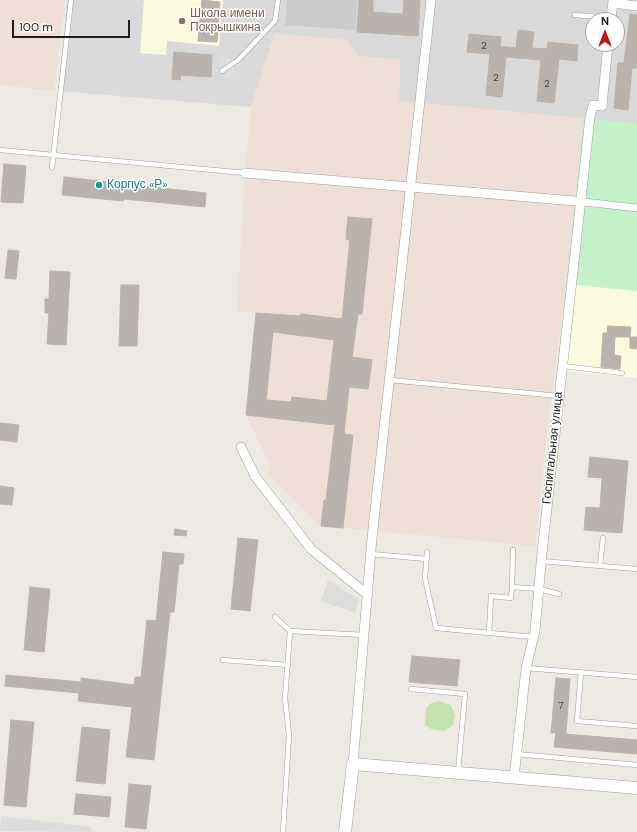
<!DOCTYPE html>
<meta charset="utf-8">
<style>
body{margin:0}
#map{position:relative;width:637px;height:832px;overflow:hidden;background:#edeae3;font-family:"DM Sans",sans-serif}
canvas{display:block}
.north{position:absolute;left:585px;top:12px;width:40px;height:40px;box-sizing:border-box;background:#fff;border:1px solid #a5a5a5;border-radius:50%;rotate:0deg;font-size:11px;font-weight:700;line-height:16px;text-align:center;color:#1d1d1d}
.north::after{content:'';display:block;margin:auto;width:14px;height:18px;background:#b61b13;clip-path:polygon(50% 0,100% 100%,50% 72%,0 100%)}
.scale{position:absolute;left:12px;top:20px;width:118px;height:18px;box-sizing:border-box;border:2px solid #1d1d1d;border-top:0;padding-left:5px;font-size:12px;line-height:14px;white-space:nowrap;color:#1d1d1d;-webkit-text-stroke:3px #fff;paint-order:stroke}
</style>
<div id="map">
<canvas width="637" height="832"></canvas>
<div class="north">N</div>
<div class="scale">100 m</div>
</div>
<script>
const g = document.querySelector('canvas').getContext('2d');
g.lineJoin = 'round';
function paint(path, color) {
  g.fillStyle = color;
  g.fill(path, 'evenodd');
}
function shape(rows) {
  const path = new Path2D();
  for (const r of rows) {
    path.moveTo(r[0], r[1]);
    for (let i = 2; i < r.length; i += 2) path.lineTo(r[i], r[i + 1]);
  }
  return path;
}
function strokePath(path, color, width, dash) {
  g.strokeStyle = color;
  g.lineWidth = width;
  g.lineCap = dash ? 'butt' : 'round';
  g.setLineDash(dash || []);
  g.stroke(path);
}
function write(font, color, halo, rows, align = 'center') {
  g.font = font + ' "DM Sans",sans-serif';
  g.lineWidth = 3;
  g.setLineDash([]);
  g.textBaseline = 'middle';
  g.strokeStyle = halo;
  g.fillStyle = color;
  for (const [text, x, y, turn = 0] of rows) {
    g.save();
    g.translate(x, y);
    g.rotate((+turn || 0) * Math.PI / 180);
    g.textAlign = isNaN(turn) ? turn : align;
    if (halo) g.strokeText(text, 0, 0);
    g.fillText(text, 0, 0);
    g.restore();
  }
}
paint(shape([
 [67,0,637,0,637,124,399,101,400,60,358,56,275,33,251,107,59,91],
 [593,20,617,20,617,44,593,44]
]), '#dadada');
paint(shape([
 [144,0,223,0,219,46,167,41,166,55,140,53],
 [576,285,637,291,637,378,566,371]
]), '#fafbde');
paint(shape([
 [287,0,357,0,355,30,285,25]
]), '#cbcbcb');
paint(shape([
 [0,0,65,0,54,91,0,85],
 [275,33,347,40,358,56,400,60,399,101,583,118,567,284,551,397,535,546,321,526,266,473,272,470,246,415,256,313,237,311,245,173,251,107]
]), '#eedfd7');
paint(shape([
 [440,701,451,705,455,715,453,725,445,731,431,729,425,725,426,709,431,703]
]), '#c5e3ad');
paint(shape([
 [583,118,637,124,637,291,567,284]
]), '#c4f3ca');
paint(shape([
 [220,58,234,60,233,78,218,77],
 [328,580,359,599,355,613,321,601],
 [1,816,91,827,92,832,0,831]
]), '#ddd');
const building = shape([
 [202,0,220,2,217,42,198,41,202,0],
 [359,0,373,0,373,12,403,14,404,0,420,0,418,36,357,32,359,0],
 [630,14,637,15,637,68,632,68,628,110,614,108,618,63,624,63,630,14],
 [518,30,534,32,532,48,547,49,548,42,578,45,577,61,559,59,554,103,537,101,541,60,506,57,502,97,486,95,490,54,467,52,469,34,501,37,500,46,516,48,518,30],
 [174,52,212,55,211,77,181,75,180,80,172,79,174,52],
 [4,164,26,166,23,203,1,202,4,164],
 [64,177,206,193,205,207,124,199,123,201,62,195,64,177],
 [348,217,372,219,362,314,358,314,352,357,372,360,368,389,349,387,344,434,353,435,343,528,321,526,324,500,326,500,335,425,246,415,256,313,300,316,301,314,342,319,350,240,346,239,348,217],
 [273,332,334,340,327,401,292,397,291,402,266,400,273,332],
 [8,250,19,251,16,279,5,278,8,250],
 [50,271,70,272,66,345,47,344,49,313,45,313,45,299,49,299,50,271],
 [121,285,139,285,137,346,119,346,121,285],
 [608,326,631,327,630,337,615,337,614,355,621,356,620,369,601,367,603,333,607,333,608,326],
 [630,337,637,337,637,349,630,348,630,337],
 [0,423,19,425,17,442,0,440,0,423],
 [590,457,628,461,622,533,584,530,586,507,600,508,602,478,588,477,590,457],
 [0,486,14,488,12,505,0,504,0,486],
 [175,529,187,531,186,536,174,535,175,529],
 [238,538,258,540,250,611,231,609,238,538],
 [163,552,184,554,183,564,179,564,174,612,170,612,154,760,126,757,132,707,78,701,79,693,5,686,6,675,81,682,81,678,134,685,135,677,141,677,147,620,156,621,163,552],
 [30,587,50,589,44,652,24,650,30,587],
 [412,656,460,660,457,686,409,682,412,656],
 [556,678,570,679,566,734,637,740,637,754,554,747,556,733,551,733,556,678],
 [11,720,34,722,26,807,4,805,11,720],
 [82,727,110,730,105,784,76,781,82,727],
 [129,784,151,786,146,829,125,827,129,784],
 [76,794,111,797,109,817,74,814,76,794]
]);
paint(building, '#bab3ad');
strokePath(building, '#bdb2a7', 1);
const service = shape([
 [575,15,611,18],
 [222,71,238,60,275,21,278,0],
 [0,150,245,173],
 [52,168,71,0],
 [563,366,622,373],
 [390,380,559,396],
 [513,550,512,587,539,589,559,594],
 [427,552,425,578,436,628,533,637],
 [371,554,427,559],
 [541,561,637,569],
 [600,566,603,538],
 [275,617,290,631,364,635],
 [489,633,491,596,511,598,512,587],
 [223,660,288,665],
 [526,668,637,677],
 [581,672,577,721,637,726],
 [411,689,465,694,458,772],
 [517,754,637,765],
 [283,832,289,735,285,698,290,631]
]);
const pedestrian = shape([
 [576,201,637,208]
]);
const minor = shape([
 [613,3,637,6],
 [611,20,613,0],
 [245,173,575,201],
 [241,447,255,476,311,549,368,595],
 [353,764,372,538,431,0],
 [514,778,526,668,535,631,542,553,590,117,593,105,602,106,608,44]
]);
const tertiary = shape([
 [345,832,353,764,637,788]
]);
strokePath(service, '#9e9e9e', 5.5);
strokePath(pedestrian, '#9e9e9e', 8);
strokePath(minor, '#9e9e9e', 10);
strokePath(tertiary, '#9e9e9e', 13);
strokePath(service, '#fff', 4.5);
strokePath(pedestrian, '#fff', 7);
strokePath(minor, '#fff', 9);
strokePath(tertiary, '#fff', 12);
for (const [x, y, r, color] of [
 [182,21,4,"#8d6e63"],
 [99,185,4,"#0f9aa8"]
]) {
  const dot = new Path2D();
  dot.arc(x, y, r, 0, 2 * Math.PI);
  g.fillStyle = color;
  g.fill(dot);
  strokePath(dot, '#fff', 1.5);
}
write('10px', '#444241', null, [
 ["2",484,46],
 ["2",496,78],
 ["2",547,84],
 ["7",561,706]
]);
write('12px', '#785e54', '#fff', [
 ["Школа имени",190,14],
 ["Покрышкина",190,28]
], 'left');
write('12px', '#0d838f', '#fff', [
 ["Корпус «Р»",107,185]
], 'left');
write('12px', '#1d1d1d', '#fff', [
 ["Госпитальная улица",553,448,-84]
]);
</script>
